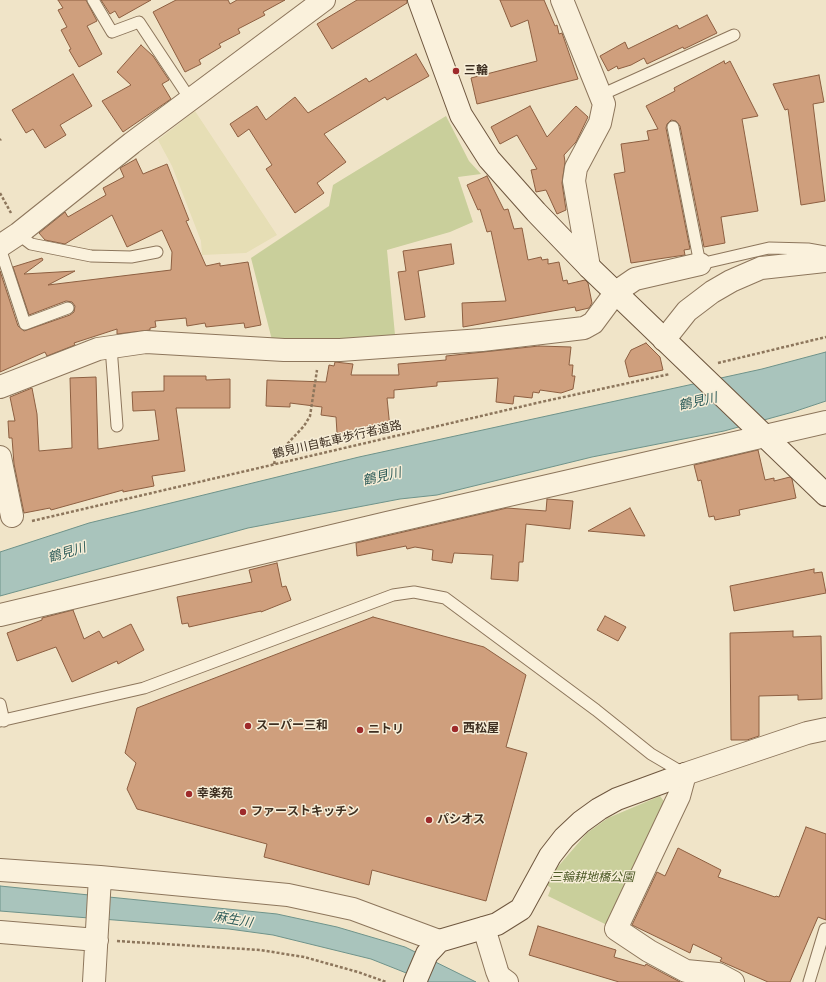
<!DOCTYPE html>
<meta charset="utf-8">
<style>
body{margin:0}
canvas{display:block;background:#f0e4c8}
</style>
<canvas width="826" height="982"></canvas>
<script>
const g = document.querySelector('canvas').getContext('2d');
g.lineJoin = 'round';
function paint(path, color) {
  g.fillStyle = color;
  g.fill(path, 'evenodd');
}
function shape(rows) {
  const path = new Path2D();
  for (const r of rows) {
    path.moveTo(r[0], r[1]);
    for (let i = 2; i < r.length; i += 2) path.lineTo(r[i], r[i + 1]);
  }
  return path;
}
function strokePath(path, color, width, dash) {
  g.strokeStyle = color;
  g.lineWidth = width;
  g.lineCap = dash ? 'butt' : 'round';
  g.setLineDash(dash || []);
  g.stroke(path);
}
function write(font, color, halo, rows, align = 'center') {
  g.font = font + ' "Zilla Slab","Noto Sans JP",serif';
  g.lineWidth = 3;
  g.setLineDash([]);
  g.textBaseline = 'middle';
  g.strokeStyle = halo;
  g.fillStyle = color;
  for (const [text, x, y, turn = 0] of rows) {
    g.save();
    g.translate(x, y);
    g.rotate((+turn || 0) * Math.PI / 180);
    g.textAlign = isNaN(turn) ? turn : align;
    if (halo) g.strokeText(text, 0, 0);
    g.fillText(text, 0, 0);
    g.restore();
  }
}
paint(shape([
 [195,111,277,235,246,253,202,255,201,241,172,166,158,140]
]), '#e6deb5');
paint(shape([
 [446,116,469,161,481,174,458,177,473,222,450,232,387,250,395,335,323,342,272,340,251,258,329,206,333,185],
 [660,796,666,804,607,925,548,896,551,888,547,885,555,870,587,833,608,818]
]), '#c9cf9b');
const water = shape([
 [826,352,826,401,793,412,724,431,592,457,437,495,400,499,248,528,0,596,0,552,89,523,359,457,762,369,826,352],
 [0,886,277,914,337,927,405,947,476,982,429,982,371,959,273,935,229,929,0,911,0,886]
]);
paint(water, '#a9c4bc');
strokePath(water, '#6f938a', 1);
const building = shape([
 [58,0,86,0,97,21,87,26,102,54,79,67,69,50,71,49,61,30,67,27,58,10,63,8,58,0],
 [101,0,151,0,119,18,115,11,110,14,101,0],
 [176,0,228,0,230,4,237,0,285,0,263,12,265,15,238,29,240,33,219,44,221,47,199,60,201,64,185,72,153,12,176,0],
 [357,0,407,0,407,3,332,49,317,24,357,0],
 [500,0,544,0,555,26,557,25,559,34,562,33,578,79,477,104,471,78,537,61,528,20,511,27,500,0],
 [707,15,717,33,684,49,683,47,647,64,644,58,631,65,618,69,617,66,608,71,600,56,625,42,628,49,677,25,679,29,707,15],
 [141,45,153,56,169,80,162,84,171,99,123,132,102,101,131,85,117,72,141,45],
 [416,54,429,76,387,100,385,97,324,134,346,162,317,183,324,193,295,213,266,169,272,165,249,129,238,137,230,124,257,106,266,120,295,97,308,113,366,78,369,82,416,54],
 [724,61,725,64,730,61,758,116,742,119,758,211,721,217,725,243,704,247,680,126,676,121,671,120,667,124,666,128,690,249,684,250,685,255,631,263,614,174,625,172,621,144,649,140,647,131,658,129,646,106,675,91,674,88,724,61],
 [73,74,92,106,60,125,66,135,45,148,33,129,26,133,12,110,73,74],
 [819,75,824,102,813,104,825,201,801,205,788,109,785,110,773,84,819,75],
 [530,106,547,137,576,106,588,117,576,142,564,155,565,162,562,183,566,210,557,214,546,190,536,192,531,170,537,169,517,135,500,144,491,127,530,106],
 [136,159,143,174,167,164,189,220,186,221,206,266,220,263,220,266,248,262,261,325,245,328,244,323,206,327,205,323,187,326,186,318,155,321,156,327,150,328,150,330,117,334,117,329,74,343,75,345,47,356,45,352,0,372,0,271,18,326,24,331,70,315,74,312,75,306,72,302,66,301,29,315,13,267,42,258,43,260,24,274,75,271,48,285,171,270,172,252,162,230,127,247,112,215,65,244,45,240,39,233,65,212,68,217,106,195,103,188,124,177,120,168,136,159],
 [487,176,504,210,508,209,514,229,522,228,528,260,541,257,542,260,548,259,548,264,559,262,563,281,567,280,568,284,585,280,588,283,592,303,589,308,576,311,575,307,463,327,462,303,506,301,491,231,487,232,480,209,478,210,467,185,487,176],
 [451,244,454,264,418,271,425,317,405,320,398,272,406,271,403,251,451,244],
 [646,343,660,357,663,370,629,377,625,361,631,350,646,343],
 [539,346,571,347,569,365,573,365,572,376,575,376,573,389,561,393,540,390,539,393,533,392,532,398,514,396,513,404,496,402,498,378,437,382,437,386,394,390,394,398,387,398,390,428,386,429,386,431,345,435,345,433,337,433,336,417,321,415,322,407,290,403,290,407,266,406,267,380,326,382,329,365,334,366,335,362,353,364,351,375,399,375,398,364,446,360,446,356,539,346],
 [164,376,206,376,206,380,230,379,230,408,176,408,185,471,152,476,154,486,123,492,123,490,51,510,50,508,24,513,14,464,12,438,9,438,8,421,15,421,10,397,32,388,37,414,39,451,72,448,70,378,96,377,98,449,159,440,155,410,133,411,132,392,164,391,164,376],
 [758,450,765,480,774,478,774,481,790,477,792,479,796,498,739,510,740,515,715,520,714,516,709,517,701,480,698,481,694,465,758,450],
 [547,499,573,501,570,529,526,524,523,562,519,562,518,581,491,579,493,555,454,553,452,563,432,560,433,550,415,547,407,549,406,546,357,556,356,543,507,508,546,511,547,499],
 [630,508,645,536,588,531,630,508],
 [277,563,282,587,286,586,291,600,261,612,261,611,189,627,188,623,182,624,177,597,252,582,249,570,277,563],
 [814,569,814,573,822,572,826,593,734,611,730,586,814,569],
 [73,610,84,639,99,631,103,638,131,624,144,650,118,664,117,661,72,682,56,647,17,661,7,633,42,620,42,618,73,610],
 [605,616,626,627,618,641,597,630,605,616],
 [373,617,484,647,526,675,506,747,527,753,486,901,372,870,369,885,264,857,267,844,137,809,127,789,136,763,125,753,137,708,373,617],
 [793,631,793,637,821,636,822,699,798,700,798,695,759,696,759,736,747,740,731,740,730,633,793,631],
 [806,827,826,834,826,920,818,917,790,982,768,982,720,961,722,958,693,944,690,953,632,925,657,872,665,876,678,848,721,870,718,877,775,897,776,896,779,897,806,827],
 [538,926,616,950,614,957,645,966,646,964,680,982,619,982,529,955,538,926]
]);
paint(building, '#cf9f7d');
strokePath(building, '#8d5f41', 1);
const lane = shape([
 [93,0,112,32,139,22,190,99],
 [601,95,734,35],
 [673,127,700,264,769,248,808,249,826,252],
 [18,234,31,244,91,256,131,257,157,252],
 [0,248,25,324,68,308],
 [111,347,117,426],
 [0,704,4,721],
 [0,721,144,688,393,595,414,592,445,598,596,710,651,754,685,774],
 [809,982,825,929]
]);
const street = shape([
 [562,0,604,104,600,123,576,168,574,181,589,267],
 [0,246,18,234,132,143,324,0],
 [664,340,687,311,712,292,731,281,761,268,826,261],
 [0,387,98,349,146,342,284,350,340,350,482,340,584,328,593,323,616,292,635,279,700,264],
 [0,457,12,516],
 [0,615,387,523,826,422],
 [0,870,100,877,288,895,353,909,439,941],
 [484,928,497,971,499,976,507,982],
 [0,932,97,940],
 [94,982,100,877],
 [733,982,718,974,686,971,649,951,616,929,679,796,685,774,807,733,826,729]
]);
const secondary = shape([
 [419,0,461,115,489,159,536,212,589,267,826,495],
 [415,982,427,954,439,941,497,924,521,909,550,856,564,838,581,822,599,809,617,799,685,774]
]);
strokePath(lane, '#8d765c', 13);
strokePath(street, '#8d765c', 24);
strokePath(secondary, '#6f573f', 24);
strokePath(shape([
 [0,140,1,139],
 [0,193,11,213],
 [718,363,826,337],
 [274,464,276,456,304,426,310,416,317,370],
 [32,521,541,402,670,374],
 [117,941,260,950,304,957,358,972,386,982]
]), '#8d765c', 2.5, [3, 2]);
strokePath(lane, '#faf1dc', 11);
strokePath(street, '#faf1dc', 22);
strokePath(secondary, '#faf1dc', 22);
for (const [x, y, r, color] of [
 [456,71,4,"#9e2a2b"],
 [248,726,4,"#9e2a2b"],
 [455,729,4,"#9e2a2b"],
 [360,730,4,"#9e2a2b"],
 [189,794,4,"#9e2a2b"],
 [243,812,4,"#9e2a2b"],
 [429,820,4,"#9e2a2b"]
]) {
  const dot = new Path2D();
  dot.arc(x, y, r, 0, 2 * Math.PI);
  g.fillStyle = color;
  g.fill(dot);
  strokePath(dot, '#f7eed8', 1.5);
}
write('bold 12px', '#3d2e20', '#f7eed8', [
 ["三輪",464,71],
 ["スーパー三和",256,726],
 ["西松屋",463,729],
 ["ニトリ",368,730],
 ["幸楽苑",197,794],
 ["ファーストキッチン",251,812],
 ["パシオス",437,820]
], 'left');
write('12px', '#3d2e20', '#f7eed8', [
 ["鶴見川自転車歩行者道路",337,440,-13]
]);
write('italic 12px', '#4d5a26', '#f7eed8', [
 ["三輪耕地橋公園",592,878]
]);
write('italic 13px', '#2f5d5a', '#f7eed8', [
 ["鶴見川",698,402,-13],
 ["鶴見川",382,477,-13],
 ["鶴見川",67,553,-17],
 ["麻生川",233,920,10]
]);
</script>
